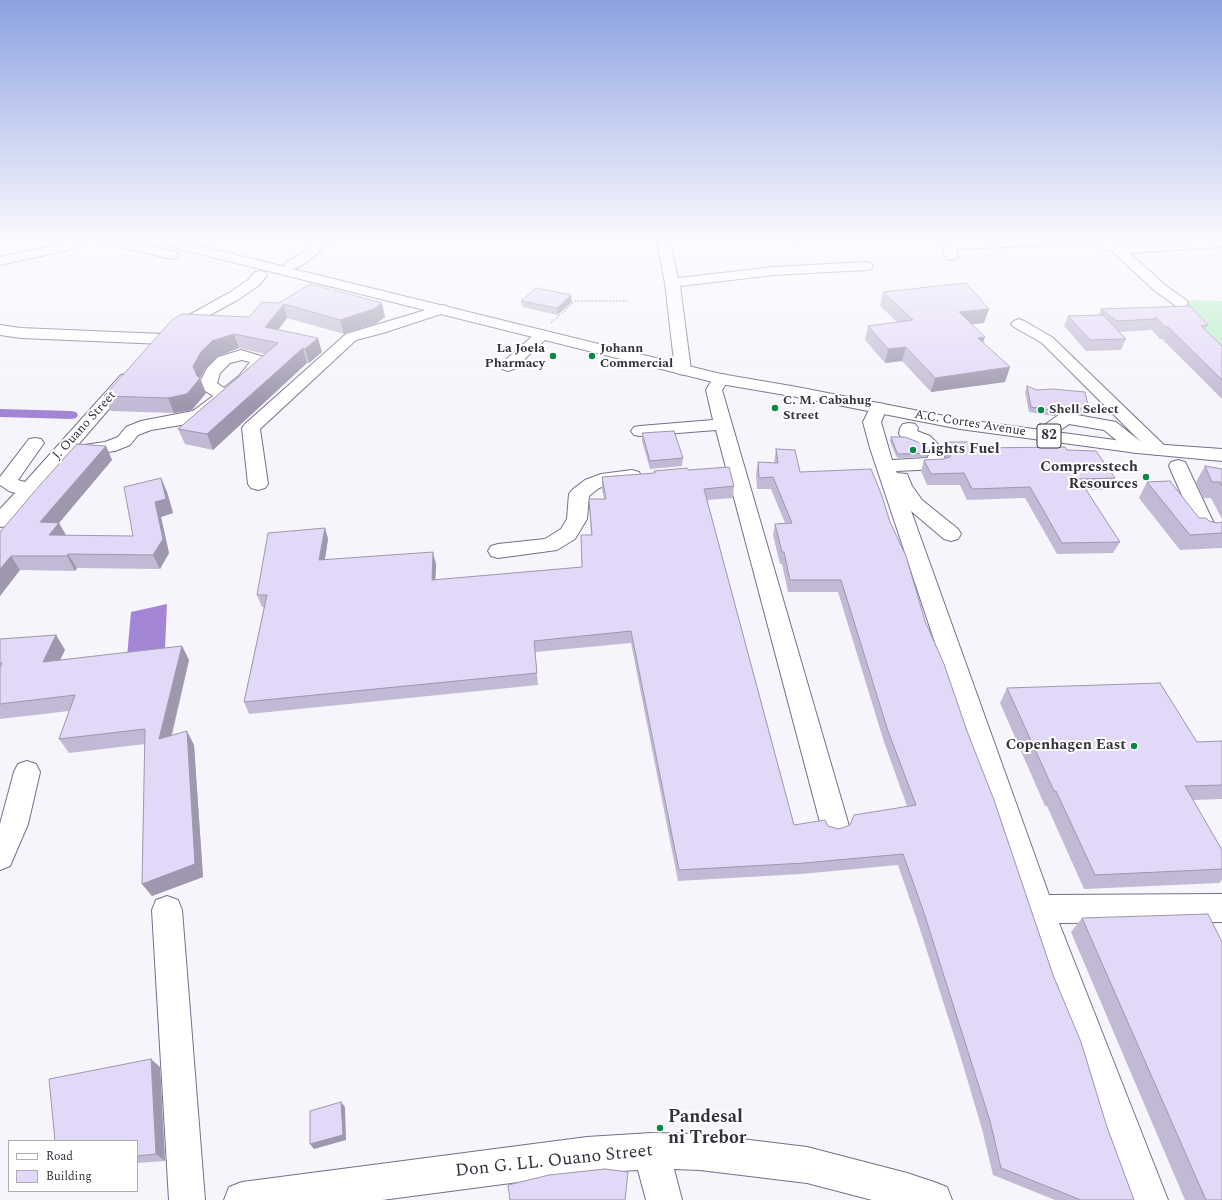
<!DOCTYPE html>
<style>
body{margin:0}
#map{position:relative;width:1222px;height:1200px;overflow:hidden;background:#f7f5fc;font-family:Spectral,serif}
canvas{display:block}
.legend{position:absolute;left:8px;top:1140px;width:130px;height:52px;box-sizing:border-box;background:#fff;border:1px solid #aeadb1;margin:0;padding:5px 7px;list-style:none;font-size:12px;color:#35313d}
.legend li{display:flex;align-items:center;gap:8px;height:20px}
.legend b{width:20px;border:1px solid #aeadb1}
</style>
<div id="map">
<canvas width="1222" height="1200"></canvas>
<ul class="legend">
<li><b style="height:5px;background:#fff"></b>Road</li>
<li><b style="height:11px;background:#e2d8f7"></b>Building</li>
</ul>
</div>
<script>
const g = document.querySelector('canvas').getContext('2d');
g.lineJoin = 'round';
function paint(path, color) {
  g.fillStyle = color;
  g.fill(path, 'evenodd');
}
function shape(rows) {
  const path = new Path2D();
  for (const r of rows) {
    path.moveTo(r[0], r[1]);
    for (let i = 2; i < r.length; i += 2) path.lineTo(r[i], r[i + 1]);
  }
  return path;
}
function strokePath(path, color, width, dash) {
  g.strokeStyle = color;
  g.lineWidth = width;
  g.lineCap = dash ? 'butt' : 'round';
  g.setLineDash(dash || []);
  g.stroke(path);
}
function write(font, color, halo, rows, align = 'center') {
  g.font = font + ' Spectral,serif';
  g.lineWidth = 4;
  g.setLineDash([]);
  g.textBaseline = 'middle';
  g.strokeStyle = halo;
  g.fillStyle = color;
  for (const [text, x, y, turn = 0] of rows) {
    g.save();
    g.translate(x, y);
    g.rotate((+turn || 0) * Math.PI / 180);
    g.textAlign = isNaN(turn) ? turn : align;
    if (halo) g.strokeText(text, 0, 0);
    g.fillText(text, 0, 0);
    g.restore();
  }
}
paint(shape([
 [1182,300,1222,301,1222,355,1174,304]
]), '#b4eec2');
paint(shape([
 [167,604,165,648,127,657,131,612]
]), '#a385d6');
paint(shape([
 [0,409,71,411,76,412,78,415,76,418,71,419,0,417,0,409]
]), '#a385d6');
const minor = shape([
 [72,238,87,238,76,247,64,251,0,265,0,257,56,245,72,238],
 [319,238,332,238,329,243,306,263,296,268,291,269,286,268,284,265,286,262,296,257,319,238],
 [656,238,669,238,678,278,774,267,866,262,871,263,873,266,871,269,866,270,774,275,680,286,691,370,689,373,683,375,677,373,675,370,665,283,656,238],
 [790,238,802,238,803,239,801,242,796,243,791,242,790,238],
 [1041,238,1104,238,1117,244,1140,245,1222,239,1222,247,1130,253,1165,285,1186,300,1188,303,1186,306,1181,307,1176,306,1155,291,1112,251,1104,249,1091,241,1080,244,956,249,958,256,956,259,951,260,946,259,942,248,948,242,953,241,1041,238],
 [260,271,265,272,267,275,265,278,258,286,239,299,179,332,174,334,169,332,166,329,169,326,229,293,248,280,255,272,260,271],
 [442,305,447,306,449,309,447,312,383,333,356,340,260,429,268,484,265,488,258,490,251,488,248,484,242,428,245,424,346,334,442,305],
 [1019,319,1024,321,1052,337,1165,446,1168,450,1165,454,1159,455,1153,454,1145,446,1146,448,1143,452,1137,453,1131,452,1104,430,1069,424,1048,439,1042,440,1036,439,1033,435,1036,431,1060,414,1066,413,1116,422,1141,442,1042,343,1014,327,1011,324,1014,321,1019,319],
 [0,325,21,328,163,334,168,336,171,339,168,342,163,344,21,338,0,335,0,325],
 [542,330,547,332,550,335,547,338,514,369,508,371,502,369,500,366,502,363,537,332,542,330],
 [241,350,264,357,266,360,265,365,251,384,205,419,187,424,151,430,138,435,130,445,115,451,78,456,71,453,7,526,0,527,0,509,15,493,9,491,0,485,0,477,29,439,35,438,41,439,44,443,18,480,21,481,25,482,121,375,127,374,133,375,135,379,77,446,105,442,118,437,126,427,141,421,193,411,213,396,204,390,200,382,207,368,218,357,241,350],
 [242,360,250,362,239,376,224,388,217,383,220,373,230,363,242,360],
 [721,374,727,375,729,379,722,390,849,826,845,835,835,838,825,835,821,826,716,430,640,436,634,435,631,431,634,427,640,426,713,420,706,390,715,375,721,374],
 [878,403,884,404,887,408,881,422,892,460,927,458,929,455,936,453,943,455,948,463,946,467,939,469,896,471,897,473,907,474,912,486,922,500,958,529,961,534,958,539,951,541,944,539,911,511,1049,895,1222,894,1222,922,1059,923,1168,1200,1132,1200,1024,909,870,448,863,422,872,404,878,403],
 [909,423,915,424,918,428,917,431,930,436,936,442,939,446,936,450,930,451,924,450,918,444,902,438,899,434,900,428,903,424,909,423],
 [1178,460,1185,462,1187,466,1217,530,1214,535,1207,537,1200,535,1197,530,1169,466,1171,462,1178,460],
 [632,470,639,472,641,476,639,480,611,484,599,488,589,496,587,519,575,539,557,550,498,558,491,556,488,551,491,546,498,544,545,539,561,529,567,519,569,494,572,490,585,480,601,474,632,470],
 [27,761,36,764,40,772,28,824,10,866,0,870,0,824,14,772,18,764,27,761],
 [167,896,178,900,182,910,205,1200,169,1200,152,910,156,900,167,896],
 [651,1133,700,1134,807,1147,907,1173,934,1182,947,1187,952,1200,872,1200,807,1183,700,1170,674,1169,682,1200,646,1200,638,1170,587,1173,382,1200,224,1200,229,1187,242,1182,587,1137,651,1133]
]);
const major = shape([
 [95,238,116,238,176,252,178,255,176,258,171,259,97,241,95,238],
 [146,238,167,238,721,374,797,387,960,419,1137,443,1222,449,1222,461,1137,453,960,429,797,397,721,384,148,241,146,238]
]);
strokePath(minor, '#776e8a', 2);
strokePath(major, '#776e8a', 2);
strokePath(shape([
 [551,323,575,301,630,301]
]), '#a7a4ad', 1.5, [2, 1.5]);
paint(minor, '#fff');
paint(major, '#fff');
paint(shape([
 [883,292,989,309,984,323,971,324,983,342,1010,367,1005,382,931,392,902,361,885,363,865,340,868,326,897,322,880,306],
 [521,301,572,302,557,315,522,307],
 [279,303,385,317,377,323,344,334,287,318,278,330,322,352,309,363,307,363,213,450,185,444,178,429,265,354,239,348,218,356,206,367,200,378,206,393,192,410,174,413,111,411,104,396,249,317],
 [1101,309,1208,325,1205,330,1222,346,1222,399,1162,339,1160,339,1151,329,1151,330,1119,332,1126,339,1121,350,1086,351,1064,326,1068,316,1099,315],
 [1027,386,1089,410,1087,415,1066,412,1060,413,1054,416,1029,412,1025,392],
 [642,433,683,458,682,466,650,469,642,441],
 [891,437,925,448,935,452,929,454,926,457,898,458,896,456,890,441],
 [946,442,973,448,1067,450,1115,478,1109,490,1086,490,1120,542,1113,553,1057,554,1025,498,967,500,960,485,927,485,921,471,924,460,943,459,946,458,943,453],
 [106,446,112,460,59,523,66,536,133,536,161,478,167,492,173,513,161,517,169,553,160,569,77,568,75,571,20,570,0,596,0,532],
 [776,449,800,472,890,522,925,621,967,731,1107,1127,1134,1200,1055,1200,993,1175,982,1129,957,1045,918,923,898,865,801,874,678,881,631,643,535,652,538,685,249,714,244,702,264,607,262,607,257,595,325,528,328,539,325,559,436,564,435,580,582,567,591,535,589,499,604,499,602,489,602,477,654,473,654,471,688,470,734,486,733,498,707,500,794,825,828,826,839,829,907,806,884,742,838,592,788,592,782,564,780,564,773,535,775,524,785,523,771,489,757,489,756,474,758,462,774,463],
 [1205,466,1222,469,1222,519,1211,498,1203,498,1196,482],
 [1147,482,1199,518,1217,523,1222,522,1222,548,1180,550,1139,498],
 [56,635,65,650,60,660,182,646,189,660,172,736,194,745,203,877,152,896,142,884,145,744,69,753,59,739,69,711,0,719,0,639],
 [1007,688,1197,742,1222,741,1222,799,1193,800,1222,869,1222,880,1219,883,1084,889,1047,806,1045,806,1000,703],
 [1082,918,1222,1200,1185,1200,1071,932],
 [160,1067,165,1161,137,1163,137,1141]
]), '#c2bad4');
paint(shape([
 [571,295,572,302,557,315,557,308],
 [382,303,385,317,377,323,344,334,340,320],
 [284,304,287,318,269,342,265,327],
 [989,309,984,323,955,326,959,312],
 [234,334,239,348,218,356,206,367,200,378,206,393,192,410,174,413,168,398,193,366,201,352,212,341],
 [985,337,980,351,978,338],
 [318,338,322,352,309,363,305,349],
 [906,347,902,361,885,363,888,349],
 [303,348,307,363,213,450,207,434],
 [1010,367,1005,382,931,392,935,378],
 [1069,406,1066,412,1060,413,1054,416,1057,411,1062,407],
 [106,446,112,460,59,523,67,537,49,536,40,522],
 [936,448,935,452,929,454,926,457,927,453,930,450],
 [161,478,167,492,173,513,161,517,169,553,160,569,153,555,155,502],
 [325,528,328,539,323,571,319,560],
 [433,552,436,564,435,592,432,580],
 [68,554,77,568,75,571,67,556],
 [11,556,20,570,0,596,0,569],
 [56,635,65,650,52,676,43,662],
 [182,646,189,660,167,753,159,739],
 [187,731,194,745,203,877,152,896,142,884],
 [151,1059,160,1067,165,1161,156,1154],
 [341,1102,345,1107,346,1140,314,1149,310,1144]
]), '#9e97ad');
const building = shape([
 [966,283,989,309,959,312,985,337,978,338,1010,367,935,378,906,347,888,349,868,326,913,320,883,292,966,283],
 [310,284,382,303,374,309,340,320,284,304,265,327,318,338,305,349,303,348,207,434,178,429,278,343,234,334,212,341,201,352,193,366,197,376,200,378,187,394,168,398,104,396,172,320,182,314,249,317,262,302,279,303,310,284],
 [536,288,571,295,557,308,521,301,536,288],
 [1190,306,1208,325,1201,326,1222,346,1222,380,1168,327,1165,327,1156,317,1156,319,1117,321,1101,309,1190,306],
 [1103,315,1126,339,1090,340,1068,316,1103,315],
 [1027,386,1037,390,1053,389,1085,392,1089,410,1069,406,1062,407,1057,411,1031,407,1027,386],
 [674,431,683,458,650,461,642,433,674,431],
 [891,437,905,437,918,442,925,448,936,448,930,450,927,453,899,454,897,453,891,437],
 [946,442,969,442,973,448,1065,447,1067,450,1096,451,1115,478,1079,479,1120,542,1062,543,1030,487,972,489,964,473,931,474,924,460,943,459,950,457,953,451,946,442],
 [77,444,106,446,40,522,59,523,49,535,133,536,124,487,161,478,166,499,155,502,163,539,153,555,68,554,67,556,11,556,0,569,0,532,40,485,77,444],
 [776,449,795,450,800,472,871,469,882,496,890,522,906,556,925,621,944,664,967,731,994,800,1053,975,1081,1042,1107,1127,1134,1200,1081,1200,1001,1168,990,1121,963,1036,924,913,903,854,804,863,679,870,631,631,534,641,537,673,244,702,267,595,257,595,268,533,325,528,319,560,433,552,432,580,582,567,581,535,592,535,589,499,606,499,602,477,655,473,654,471,687,468,688,470,729,467,734,486,704,489,794,825,825,820,828,826,839,829,850,825,854,815,916,805,888,731,841,580,790,580,784,552,782,552,775,524,792,523,773,477,759,478,758,462,778,463,776,449],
 [1205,466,1222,469,1222,486,1220,482,1212,482,1205,466],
 [1170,481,1199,518,1206,518,1209,521,1217,523,1222,522,1222,533,1190,535,1147,482,1170,481],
 [56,635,43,662,182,646,159,739,187,731,195,864,142,884,145,729,59,739,75,695,0,704,0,668,2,663,0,663,0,639,56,635],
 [1160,683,1197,742,1222,741,1222,785,1185,786,1222,850,1222,869,1095,875,1056,791,1054,791,1007,688,1160,683],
 [1208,914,1222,942,1222,1200,1206,1200,1082,918,1208,914],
 [151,1059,156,1154,137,1156,137,1141,55,1141,49,1079,151,1059],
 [341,1102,343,1135,310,1144,310,1111,341,1102],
 [605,1169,628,1172,625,1200,510,1200,508,1185,549,1175,605,1169]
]);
paint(building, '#e2d8f7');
strokePath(building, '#9e97ad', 1);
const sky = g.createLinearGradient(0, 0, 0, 406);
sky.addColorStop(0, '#8ca1e1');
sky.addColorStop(0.59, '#fbfafe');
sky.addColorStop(1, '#fbfafe00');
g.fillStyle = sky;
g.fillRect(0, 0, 1222, 406);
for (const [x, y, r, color] of [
 [553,356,4,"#098945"],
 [592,356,4,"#098945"],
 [775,408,4,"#098945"],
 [1041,410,4,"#098945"],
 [913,450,4,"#098945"],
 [1146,477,4,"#098945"],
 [1134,746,4,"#098945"],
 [660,1128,4,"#098945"]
]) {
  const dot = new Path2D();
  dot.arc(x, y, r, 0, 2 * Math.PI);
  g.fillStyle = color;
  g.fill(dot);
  strokePath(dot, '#fff', 1.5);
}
write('bold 13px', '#35313d', '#fff', [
 ["La Joela",545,349,"right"],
 ["Pharmacy",545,364,"right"],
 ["Johann",600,349],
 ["Commercial",600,364],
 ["C. M. Cabahug",783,401],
 ["Street",783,416],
 ["Shell Select",1049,410]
], 'left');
write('13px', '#35313d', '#fff', [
 ["A.C. Cortes Avenue",970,424,9],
 ["J. Ouano Street",85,426,-48]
]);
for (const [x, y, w] of [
 [1049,436,24]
]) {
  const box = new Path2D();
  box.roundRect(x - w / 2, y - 12, w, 24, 3);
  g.fillStyle = '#fff';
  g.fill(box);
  strokePath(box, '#35313d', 1);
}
write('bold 14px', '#35313d', null, [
 ["82",1049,436]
]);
write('bold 15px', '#35313d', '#fff', [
 ["Lights Fuel",921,450,"left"],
 ["Compresstech",1138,468],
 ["Resources",1138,485],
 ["Copenhagen East",1126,746]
], 'right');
write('bold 18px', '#35313d', '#fff', [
 ["Pandesal",668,1118],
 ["ni Trebor",668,1139]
], 'left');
write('18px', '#35313d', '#fff', [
 ["Don G. LL. Ouano Street",554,1162,-6]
]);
</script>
